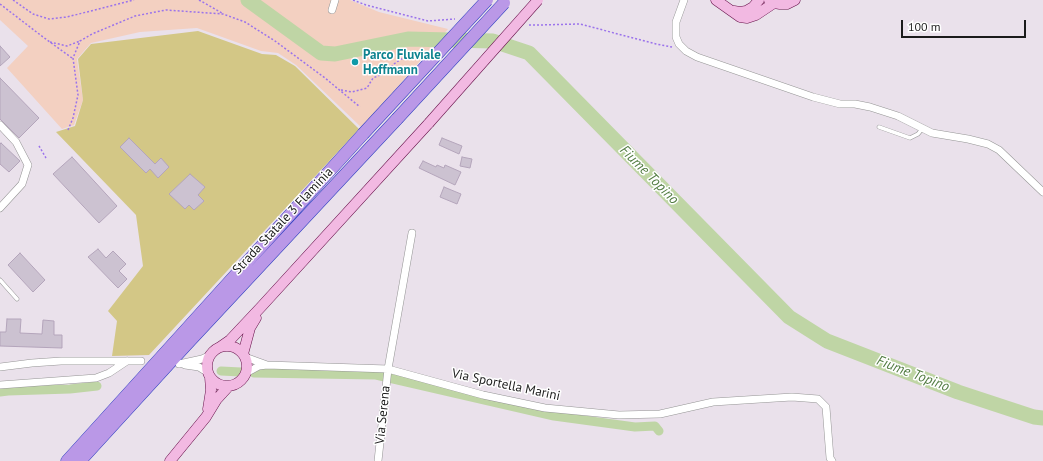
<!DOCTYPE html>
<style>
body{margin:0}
#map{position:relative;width:1043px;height:461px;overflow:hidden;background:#eae1eb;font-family:"PT Sans",sans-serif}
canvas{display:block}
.scale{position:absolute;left:901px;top:20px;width:125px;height:18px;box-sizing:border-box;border:2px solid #1b1b1b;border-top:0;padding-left:5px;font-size:12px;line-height:14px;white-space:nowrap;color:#1b1b1b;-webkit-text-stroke:3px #fff;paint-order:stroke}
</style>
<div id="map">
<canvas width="1043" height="461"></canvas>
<div class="scale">100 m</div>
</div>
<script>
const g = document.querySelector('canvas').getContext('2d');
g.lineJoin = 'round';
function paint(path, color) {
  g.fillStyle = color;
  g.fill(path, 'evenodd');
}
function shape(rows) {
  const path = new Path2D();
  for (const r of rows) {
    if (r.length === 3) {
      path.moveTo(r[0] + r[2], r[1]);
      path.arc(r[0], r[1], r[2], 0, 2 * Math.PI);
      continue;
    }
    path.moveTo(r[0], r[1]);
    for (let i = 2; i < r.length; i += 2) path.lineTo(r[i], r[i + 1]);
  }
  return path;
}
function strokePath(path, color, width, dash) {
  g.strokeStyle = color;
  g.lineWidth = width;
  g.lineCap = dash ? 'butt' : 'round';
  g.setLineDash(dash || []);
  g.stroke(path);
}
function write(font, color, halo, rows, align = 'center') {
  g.font = font + ' "PT Sans",sans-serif';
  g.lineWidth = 3;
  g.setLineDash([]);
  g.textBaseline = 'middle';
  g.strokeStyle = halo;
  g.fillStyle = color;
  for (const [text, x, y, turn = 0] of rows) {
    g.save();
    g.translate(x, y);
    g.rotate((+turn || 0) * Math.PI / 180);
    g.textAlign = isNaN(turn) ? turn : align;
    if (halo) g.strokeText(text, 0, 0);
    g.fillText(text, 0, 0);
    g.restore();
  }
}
paint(shape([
 [0,0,350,0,379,12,448,29,362,128,296,65,278,53,261,51,197,28,140,32,91,43,77,59,83,100,74,125,62,129,7,68,28,46,0,20]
]), '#f3d0c1');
paint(shape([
 [198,31,262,54,276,55,295,66,359,129,149,355,112,356,117,321,108,311,143,266,136,215,56,132,75,126,83,100,78,59,91,44]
]), '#d3c786');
strokePath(shape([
 [221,371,241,372],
 [254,373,376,375,554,416,635,427,655,426,659,431],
 [0,392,8,391,70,389,97,386]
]), '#bfd5a5', 9);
strokePath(shape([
 [248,0,321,53,335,54,408,39,493,41,529,53,789,317,827,341,958,392,1034,417,1043,418]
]), '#bfd5a5', 15);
const building = shape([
 [0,46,10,57,0,66,0,46],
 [0,78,39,118,19,138,0,119,0,78],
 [129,138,155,164,161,158,169,167,158,178,150,169,146,173,120,147,129,138],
 [442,138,462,146,459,154,439,145,442,138],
 [1,143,20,161,9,172,0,164,0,144,1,143],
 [72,157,117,206,99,223,53,174,72,157],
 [462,157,472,159,470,168,460,166,462,157],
 [423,161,436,167,437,165,444,168,445,165,461,172,455,185,419,168,423,161],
 [190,174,205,187,198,195,204,201,194,210,189,205,185,209,169,194,190,174],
 [444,187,461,194,457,204,440,197,444,187],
 [98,249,106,258,113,251,126,264,119,271,127,279,118,288,88,257,98,249],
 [20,253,45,280,33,292,8,265,20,253],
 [7,319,21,319,20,333,42,334,43,320,54,321,54,335,62,335,62,348,0,346,0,332,6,332,7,319]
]);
paint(building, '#ccc2d1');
strokePath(building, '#b4a5bb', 1);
const service = shape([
 [879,127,910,138,918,134,922,129],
 [0,280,17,299]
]);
const minor = shape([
 [684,0,676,22,676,37,679,44,686,51,697,57,813,97,840,104,855,104,870,107,898,116,932,133,968,139,988,144,999,150,1043,192],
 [332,10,335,0],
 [0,125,16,142,28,165,22,184,0,208],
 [245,357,267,365,388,369,483,395,545,408,619,415,660,414,713,402,792,397,818,399,826,407,830,458,832,461],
 [179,364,202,359,211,355],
 [185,365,199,367,207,372],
 [0,367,32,363,61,361,141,361],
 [246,373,259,366,267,365],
 [0,385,96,378,109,373,127,361],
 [378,461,388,369,412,233]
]);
const secondary = shape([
 [716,0,740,17,747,18,756,15,774,3],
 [769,0,774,3,780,4,787,4,795,0],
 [734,11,740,12,746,11,753,7,759,0],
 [227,366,20],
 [220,347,230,340,261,307,429,123],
 [243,354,250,328,256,318],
 [208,409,211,390,210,377],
 [170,461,206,417,217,399,228,387]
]);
const trunk = shape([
 [67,461,363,134],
 [80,461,186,345,397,119]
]);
strokePath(service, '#959595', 4.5);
strokePath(minor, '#959595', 8);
strokePath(secondary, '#650f48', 11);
strokePath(trunk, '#3444c3', 13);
strokePath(shape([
 [13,0,33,14,49,19,67,17,134,0],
 [199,0,222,13],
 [353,0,366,5,428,21,455,19],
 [0,4,43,37,72,58],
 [529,25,539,25,580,24,656,44,672,47],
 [50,42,67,46,80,41],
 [341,90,352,92,367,88,373,78,385,73,394,64,401,59,418,58],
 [68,130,73,118,78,95,73,58,80,41,92,34,135,16,166,10,223,14,245,22,275,41,325,78,360,107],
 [39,146,46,158]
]), '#9b73eb', 1.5, [2, 2]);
strokePath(service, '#fff', 3.5);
strokePath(minor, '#fff', 7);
strokePath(secondary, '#f2b9e2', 10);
strokePath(trunk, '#ba98e7', 12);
const secondaryBridge = shape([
 [429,123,538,0]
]);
const trunkBridge = shape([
 [397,119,504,3],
 [363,134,487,0]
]);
strokePath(secondaryBridge, '#650f48', 11, []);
strokePath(trunkBridge, '#3444c3', 13, []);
strokePath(secondaryBridge, '#f2b9e2', 10);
strokePath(trunkBridge, '#ba98e7', 12);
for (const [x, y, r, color] of [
 [355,62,4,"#0f9aa8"]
]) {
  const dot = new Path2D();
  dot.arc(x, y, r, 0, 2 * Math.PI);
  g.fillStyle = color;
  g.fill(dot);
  strokePath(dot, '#fff', 1.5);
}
write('bold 13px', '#0d838f', '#fff', [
 ["Parco Fluviale",363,55],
 ["Hoffmann",363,70]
], 'left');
write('13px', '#1b1b1b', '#fff', [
 ["Strada Statale 3 Flaminia",283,221,-47],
 ["Via Sportella Marini",506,385,12],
 ["Via Serena",383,415,-84]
]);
write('italic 14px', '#527c42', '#fff', [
 ["Fiume Topino",649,175,45],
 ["Fiume Topino",913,374,21]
]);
</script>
